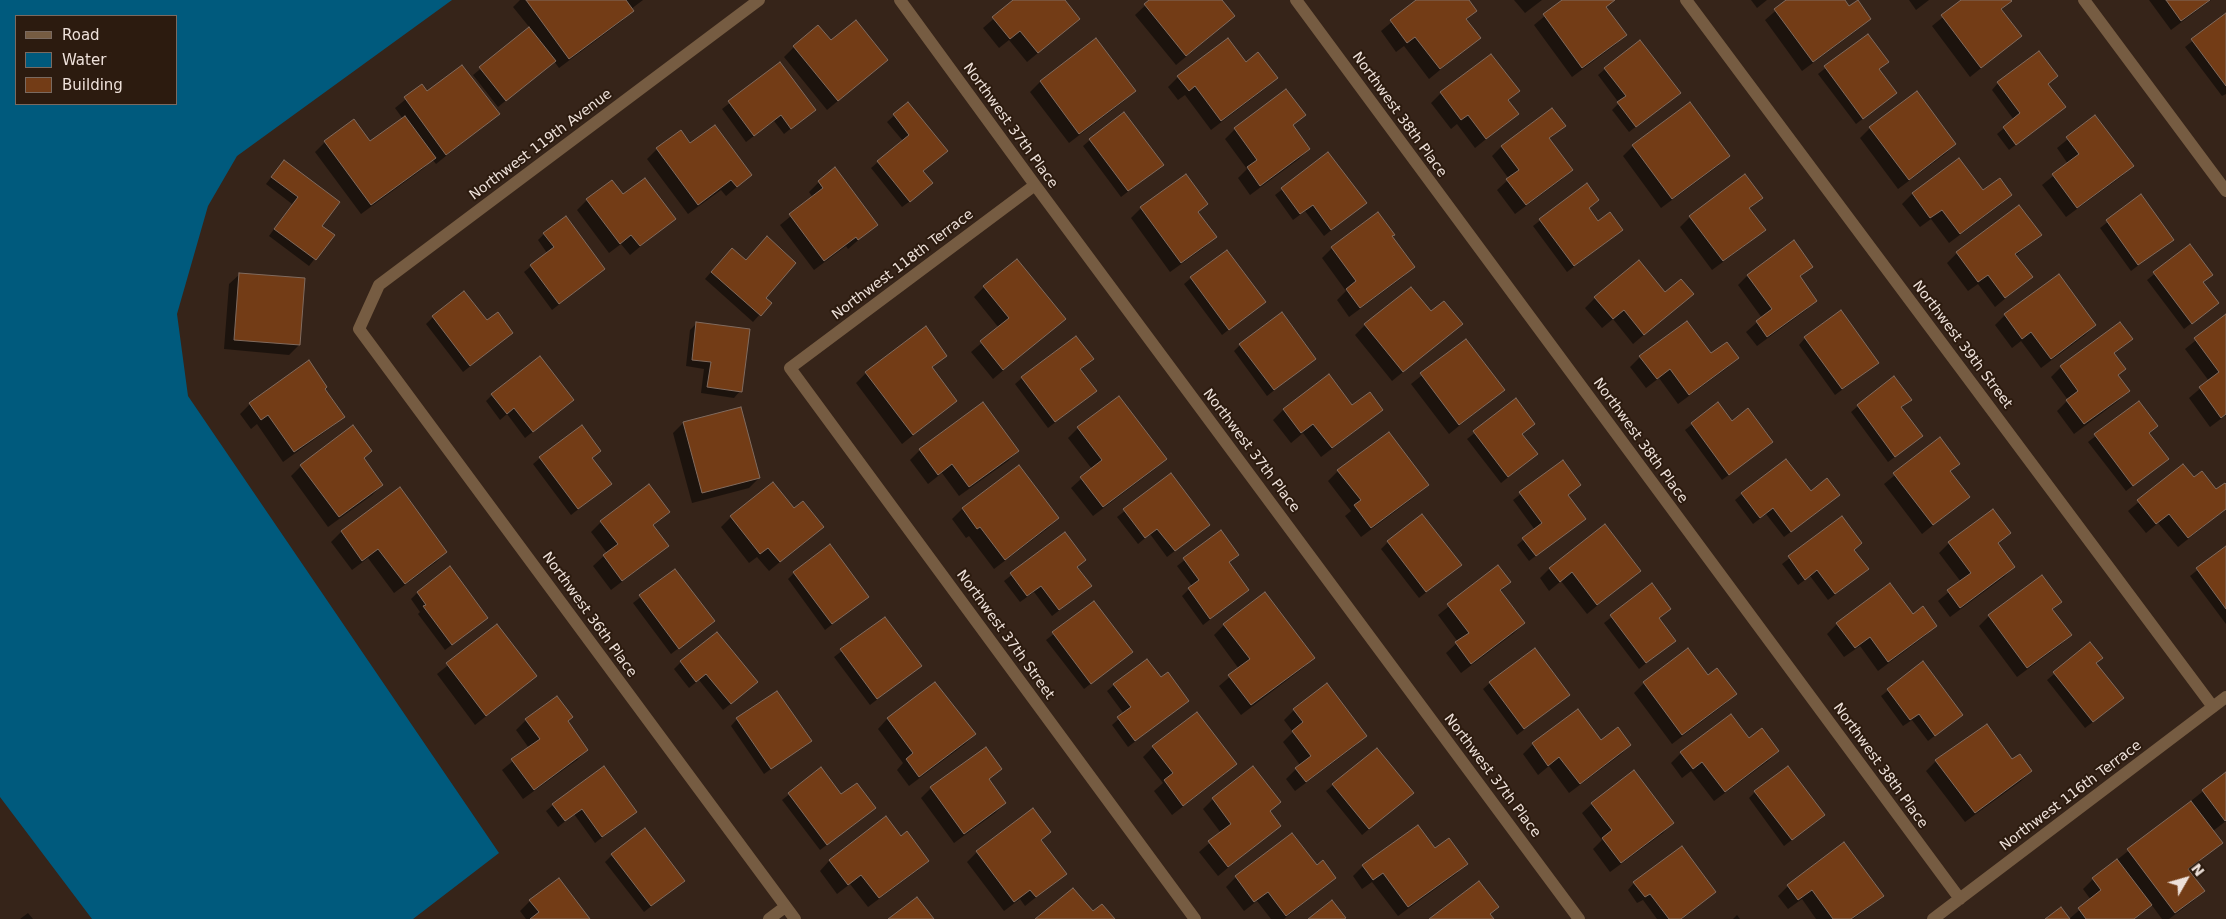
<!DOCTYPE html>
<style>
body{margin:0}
#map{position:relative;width:2226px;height:919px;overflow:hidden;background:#362419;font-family:"DejaVu Sans",sans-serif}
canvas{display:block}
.legend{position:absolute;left:15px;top:15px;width:162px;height:90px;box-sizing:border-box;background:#2c1b0f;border:1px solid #7a6a60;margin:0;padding:6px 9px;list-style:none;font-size:15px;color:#eee1da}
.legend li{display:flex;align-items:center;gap:10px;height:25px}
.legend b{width:25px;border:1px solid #7a6a60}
.north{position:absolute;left:2161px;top:854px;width:50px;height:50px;-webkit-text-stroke:4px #2c1b0f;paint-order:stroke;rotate:52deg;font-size:14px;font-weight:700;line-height:20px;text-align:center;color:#eee1da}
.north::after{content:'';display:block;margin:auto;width:18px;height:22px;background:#eee1da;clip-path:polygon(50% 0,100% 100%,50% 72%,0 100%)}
</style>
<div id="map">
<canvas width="2226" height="919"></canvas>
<ul class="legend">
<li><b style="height:6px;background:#765c42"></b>Road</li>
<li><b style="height:14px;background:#005a7d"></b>Water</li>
<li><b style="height:14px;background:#733c16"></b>Building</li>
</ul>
<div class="north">N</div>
</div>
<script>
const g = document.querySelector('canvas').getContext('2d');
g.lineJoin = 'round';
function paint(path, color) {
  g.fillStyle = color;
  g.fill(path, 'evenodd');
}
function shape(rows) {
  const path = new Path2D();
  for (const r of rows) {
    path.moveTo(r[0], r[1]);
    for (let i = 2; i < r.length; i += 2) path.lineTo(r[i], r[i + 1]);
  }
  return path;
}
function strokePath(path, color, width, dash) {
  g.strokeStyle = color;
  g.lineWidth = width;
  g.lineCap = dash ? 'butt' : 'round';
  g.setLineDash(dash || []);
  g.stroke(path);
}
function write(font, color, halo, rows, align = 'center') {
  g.font = font + ' "DejaVu Sans",sans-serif';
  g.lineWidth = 4;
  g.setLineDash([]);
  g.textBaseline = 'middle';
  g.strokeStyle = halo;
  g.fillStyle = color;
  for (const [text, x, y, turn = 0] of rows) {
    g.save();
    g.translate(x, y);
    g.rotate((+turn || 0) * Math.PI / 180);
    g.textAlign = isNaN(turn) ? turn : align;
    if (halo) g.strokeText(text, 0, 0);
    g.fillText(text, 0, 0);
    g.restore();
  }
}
paint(shape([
 [0,0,452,0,237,156,208,206,177,314,188,396,499,853,413,919,92,919,0,797],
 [16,16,176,16,176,104,16,104]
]), '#005a7d');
paint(shape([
 [520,0,643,0,631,9,632,11,622,21,559,68,554,61,498,107,473,75,530,28,513,7],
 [1015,0,1064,0,1079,19,1027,62,1009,40,999,48,983,28],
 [1151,0,1220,0,1223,26,1176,65,1135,15],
 [1418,0,1467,0,1475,11,1466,20,1479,38,1429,79,1404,46,1396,52,1381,31],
 [1514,0,1542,0,1525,13],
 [1564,0,1613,0,1606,8,1625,35,1615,45,1572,77,1534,25],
 [1751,0,1767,0,1757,8],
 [1788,0,1843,0,1849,8,1870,18,1860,28,1802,71,1765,20],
 [1909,0,1929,0,1916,10],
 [1964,0,2009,0,2001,10,2021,36,1970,77,1932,26],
 [2149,0,2211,0,2171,30],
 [2226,14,2226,94,2222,96,2185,47],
 [1867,35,1887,62,1878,70,1896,93,1856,124,1818,74],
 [1096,40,1134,91,1124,101,1069,143,1030,92,1040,82],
 [830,42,887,60,827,110,784,57,794,47],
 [1246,63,1276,78,1266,88,1211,130,1185,95,1178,100,1168,87,1178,77],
 [780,64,814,110,784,134,774,121,746,142,722,109],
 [1605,69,1679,93,1629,132,1612,110,1619,103,1598,75],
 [2057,76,2047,85,2064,107,2009,150,1997,134,2014,120,1992,90,1998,83],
 [422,86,427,93,498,114,436,164,432,159,424,168,361,214,315,152,325,142,354,121,370,143,403,119,395,108],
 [1518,91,1508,101,1517,114,1475,148,1457,124,1451,129,1431,103,1441,93],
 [1916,93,1955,144,1945,154,1898,189,1860,138,1870,128],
 [908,103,947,151,922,172,925,190,902,207,871,168,903,141,887,122],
 [1690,104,1728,156,1718,166,1661,208,1623,156,1633,146],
 [1304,115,1292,126,1309,149,1299,159,1250,195,1238,178,1247,169,1225,139,1235,129],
 [2095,117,2132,166,2122,176,2066,217,2042,185,2068,164,2057,148],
 [1564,126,1549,139,1571,170,1561,180,1515,214,1497,190,1509,179,1492,156,1502,146],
 [1090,140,1162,165,1121,197,1083,146],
 [690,145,751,175,726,196,721,190,688,214,647,159,657,149],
 [1328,154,1365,203,1324,236,1305,211,1293,220,1275,195],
 [1959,160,1982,192,2010,195,2000,205,1949,243,1931,219,1920,227,1902,204,1912,194],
 [284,161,320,226,333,235,309,266,269,236,292,204,266,184],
 [819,182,877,224,848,249,846,246,814,270,780,225,813,198,809,192],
 [1586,185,1598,200,1588,209,1598,223,1622,230,1567,272,1533,226],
 [623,196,674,219,630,255,621,244,609,253,577,210,587,200],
 [2141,196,2172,239,2131,271,2100,228],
 [1761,198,1749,209,1764,229,1754,239,1712,270,1680,227,1690,217],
 [1207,204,1198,213,1215,237,1205,247,1170,272,1131,218,1141,208],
 [2019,207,2040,235,2015,256,2031,277,1995,307,1978,284,1968,291,1947,263,1957,253],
 [1378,214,1391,237,1413,267,1403,277,1349,317,1337,300,1346,291,1322,258,1332,248],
 [544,234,604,269,552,310,524,272,547,253,538,240],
 [2189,246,2211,275,2202,283,2217,303,2184,329,2147,280],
 [725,256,745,262,764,298,770,303,753,322,705,279],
 [1811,266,1799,278,1816,300,1806,310,1757,346,1746,332,1762,318,1738,285,1748,275],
 [240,274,299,345,289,355,224,349,229,284],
 [1191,278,1264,302,1222,335,1184,284],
 [984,287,1064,319,993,379,971,352,999,328,974,297],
 [1665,293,1692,294,1633,344,1613,319,1602,328,1585,308,1595,298],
 [1431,313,1461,324,1392,381,1355,335,1365,325],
 [2005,315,2095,325,2085,335,2041,368,2021,341,2012,348,1995,325],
 [2226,316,2226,415,2210,427,2189,398,2209,381,2185,349],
 [433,317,487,321,512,333,463,372,426,324],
 [1687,322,1711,355,1737,358,1727,368,1678,404,1659,378,1646,388,1630,367,1640,357],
 [697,323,740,391,734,398,701,393,704,369,686,366,690,330],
 [1805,338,1878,363,1835,395,1799,345],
 [2131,339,2113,355,2124,369,2117,376,2128,391,2118,401,2074,434,2057,411,2068,400,2051,377,2061,367],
 [1466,340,1504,390,1449,434,1411,384],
 [1240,345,1315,358,1267,396,1234,351],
 [946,355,931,369,956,401,902,444,856,383,866,373],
 [1092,359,1079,370,1095,391,1048,428,1015,384,1022,378],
 [1329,376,1352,406,1381,410,1371,419,1321,457,1303,433,1291,443,1273,420,1283,410],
 [323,389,343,416,333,426,283,462,257,424,251,429,240,414,250,404],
 [492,395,572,400,525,438,507,414,500,420,486,401],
 [1910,399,1901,408,1915,442,1888,462,1851,412,1858,406],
 [1516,400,1534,424,1521,435,1537,454,1501,483,1467,439],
 [2139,402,2157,426,2149,434,2167,459,2126,491,2088,442],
 [1718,404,1731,423,1772,442,1722,480,1685,430],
 [740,408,759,478,749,488,692,503,673,433,683,423],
 [1078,428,1165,459,1155,469,1093,516,1071,488,1092,469,1068,438],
 [1939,439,1958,464,1949,472,1968,497,1922,534,1884,484],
 [920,450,1018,451,1008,461,959,496,942,473,928,484,910,460],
 [540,458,591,458,610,484,571,515,533,464],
 [363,459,382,485,372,495,328,527,291,476,301,466],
 [1562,462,1579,485,1567,496,1584,519,1529,561,1517,545,1535,530,1513,500],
 [2183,465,2194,479,2216,491,2226,486,2226,509,2178,547,2158,523,2146,533,2128,511],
 [1019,466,1058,518,1048,528,994,569,969,536,966,538,952,519,962,509],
 [1338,471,1427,485,1417,495,1361,537,1345,516,1351,511,1328,481],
 [1170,475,1208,525,1167,557,1150,534,1138,544,1117,517],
 [399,489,446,552,436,562,394,593,368,558,352,570,331,542,341,532],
 [1810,492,1839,495,1784,537,1766,514,1753,524,1735,500,1742,494],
 [794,510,822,527,769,571,757,557,749,563,721,527,731,517],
 [669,512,653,526,667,545,657,555,611,590,593,566,607,553,591,532,601,522],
 [1841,518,1861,543,1854,551,1860,575,1828,600,1810,576,1798,585,1782,564],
 [1220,532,1237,555,1228,563,1248,590,1203,625,1182,596,1192,586,1177,566],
 [1065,533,1085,560,1077,568,1083,592,1052,616,1034,592,1020,602,1004,581],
 [2010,533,1998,544,2014,567,2004,577,1950,617,1938,601,1961,582,1939,553,1949,543],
 [1388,542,1460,565,1419,598,1381,549],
 [2226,547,2226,624,2190,576],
 [1498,567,1509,582,1500,592,1524,623,1514,633,1461,673,1446,653,1458,642,1438,615],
 [1550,568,1639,571,1587,614,1561,581,1549,591,1540,578],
 [675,570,713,621,671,654,633,603],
 [794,573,867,597,825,630,788,579],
 [2042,576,2060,602,2052,610,2070,635,2060,645,2017,677,1979,626,1989,616],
 [1652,585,1669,609,1658,619,1674,640,1639,669,1604,623],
 [1890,585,1913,616,1935,626,1925,636,1878,671,1860,646,1844,657,1827,634,1837,624],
 [417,593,487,618,445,650,418,614,420,612,411,599],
 [1094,602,1131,652,1084,689,1046,640],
 [884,618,920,666,870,705,834,657],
 [1224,625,1313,658,1303,668,1241,715,1219,686,1239,669,1214,635],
 [497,626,536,676,475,725,437,674],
 [2090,644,2095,663,2116,704,2085,728,2047,680],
 [681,662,749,689,723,710,699,680,689,688,674,669],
 [1923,663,1962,715,1928,741,1912,720,1903,726,1881,696],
 [1708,676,1735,694,1725,704,1672,744,1634,693,1644,683],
 [1490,683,1561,701,1517,735,1483,689],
 [934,684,975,734,965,744,909,786,897,770,903,763,878,729,887,719],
 [1114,685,1188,700,1128,747,1112,725,1124,714,1107,691],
 [1294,710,1365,736,1355,746,1295,791,1286,779,1300,765,1283,742,1293,732,1284,720],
 [1578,711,1601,742,1630,745,1620,755,1569,793,1549,766,1538,775,1523,754,1533,744],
 [737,719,810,741,764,774,731,726],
 [526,720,566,722,587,750,577,760,523,799,502,770,529,748,516,730],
 [1748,739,1778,751,1768,761,1714,801,1691,771,1682,778,1671,763,1681,753],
 [1153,747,1235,764,1225,774,1172,815,1154,791,1163,783,1143,757],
 [1936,761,2012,761,2031,771,2021,781,1965,822,1926,771],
 [821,769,841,796,867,814,820,850,782,800],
 [1000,769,988,780,1005,803,995,813,954,843,921,798,931,788],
 [2226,773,2226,821,2213,831,2221,843,2188,870,2203,891,2193,901,2169,919,2162,919,2151,904,2135,919,2069,919,2091,900,2083,889,2093,879],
 [1333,785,1412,793,1362,835,1326,791],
 [1755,792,1824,815,1784,846,1749,798],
 [1213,799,1279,802,1269,812,1279,826,1218,876,1199,852,1221,833,1203,809],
 [1592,804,1672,823,1663,833,1610,872,1593,849,1602,840,1582,813],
 [553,805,635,812,595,843,574,814,558,827,546,811],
 [1417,826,1435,850,1466,864,1456,874,1398,916,1372,882,1362,889,1353,876,1363,866],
 [1049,832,1041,841,1065,874,1025,906,1020,899,1004,911,967,862,977,852],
 [900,838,928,860,918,870,868,907,850,884,837,894,820,871,829,861],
 [612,855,683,881,644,912,605,862],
 [1317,867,1335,878,1284,919,1271,919,1257,901,1244,911,1226,887,1236,877],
 [1634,883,1715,892,1682,919,1657,919,1643,900,1637,903,1628,890],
 [1788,886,1883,896,1853,919,1816,919,1802,899,1788,909,1778,896],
 [530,901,589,919,526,919,520,911],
 [28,913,33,919,20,919],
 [1737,915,1740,919,1733,919]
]), '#0007');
const building = shape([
 [526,0,626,0,634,11,569,59,526,0],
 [1013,0,1065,0,1080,19,1038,53,1020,31,1010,39,992,17,1013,0],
 [1149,0,1222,0,1235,16,1186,56,1144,4,1149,0],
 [1416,0,1469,0,1477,11,1466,19,1481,38,1440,69,1415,37,1407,43,1390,20,1416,0],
 [1562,0,1615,0,1606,7,1627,35,1582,68,1543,14,1562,0],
 [1786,0,1845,0,1849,6,1858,0,1871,19,1813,62,1774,9,1786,0],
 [1961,0,2011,0,2012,1,2001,9,2022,36,1981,68,1941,15,1961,0],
 [2166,0,2210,0,2181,21,2166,0],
 [2226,13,2226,86,2191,39,2226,13],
 [856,20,888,60,838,101,793,46,818,25,831,40,856,20],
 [529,27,556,61,506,101,479,67,529,27],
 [1868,34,1889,62,1879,69,1897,93,1863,119,1824,66,1868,34],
 [1096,38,1136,91,1079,134,1040,81,1096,38],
 [1228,38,1246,62,1258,52,1278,78,1221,121,1195,86,1189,91,1177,76,1228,38],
 [1640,40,1681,93,1636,127,1617,102,1626,96,1604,68,1640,40],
 [2039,51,2058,76,2048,84,2066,107,2016,145,2003,127,2020,113,1997,82,2039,51],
 [1491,54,1520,91,1508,100,1519,114,1486,139,1468,115,1461,120,1440,92,1491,54],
 [780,62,816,110,791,129,781,115,754,136,728,101,780,62],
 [462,65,500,114,446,155,404,97,422,84,427,91,462,65],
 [1286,89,1306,115,1293,125,1310,149,1260,186,1247,167,1257,160,1234,128,1286,89],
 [1917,91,1956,144,1909,180,1869,127,1917,91],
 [908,102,948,151,923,171,933,183,910,202,877,161,909,135,893,114,908,102],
 [1690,102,1730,156,1672,199,1632,145,1690,102],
 [1552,108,1566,126,1549,138,1573,170,1526,205,1506,179,1519,170,1501,146,1552,108],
 [1124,112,1164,165,1128,191,1089,139,1124,112],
 [2095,115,2134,166,2077,208,2052,174,2079,154,2066,137,2095,115],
 [405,116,436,158,371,205,324,141,354,119,370,141,405,116],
 [715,125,752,175,737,187,731,180,698,205,656,148,681,130,690,143,715,125],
 [1328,152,1367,203,1331,230,1313,205,1300,214,1281,188,1328,152],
 [1959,158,1983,190,2000,178,2012,195,1960,234,1942,210,1930,218,1912,193,1959,158],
 [284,160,340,202,322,226,335,235,316,260,274,229,298,197,271,177,284,160],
 [835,167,878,225,858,240,856,237,824,261,789,214,823,188,818,181,835,167],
 [1186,174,1208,204,1198,212,1217,237,1181,263,1140,207,1186,174],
 [1745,174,1763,198,1749,208,1766,230,1723,261,1689,216,1745,174],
 [645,178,676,219,640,246,631,235,620,244,586,199,612,180,623,194,645,178],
 [1587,183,1599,200,1589,208,1598,221,1610,212,1623,230,1574,266,1539,219,1587,183],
 [2141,194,2174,240,2138,265,2106,220,2141,194],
 [2019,205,2042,235,2015,254,2033,277,2005,298,1988,275,1978,282,1956,252,2019,205],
 [1378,212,1395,235,1392,236,1415,267,1360,308,1346,289,1356,281,1331,247,1378,212],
 [566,216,605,269,559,304,530,265,554,247,543,233,566,216],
 [767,236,796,263,766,298,772,303,761,316,711,272,732,248,746,260,767,236],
 [1794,240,1813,267,1800,276,1817,301,1767,337,1756,321,1772,309,1747,275,1794,240],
 [2190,244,2213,275,2203,282,2219,303,2192,324,2153,272,2190,244],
 [1227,250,1266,302,1229,330,1190,277,1227,250],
 [1017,259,1066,319,1003,370,980,341,1009,318,983,286,1017,259],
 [1639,260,1665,292,1681,279,1694,294,1644,335,1624,310,1613,319,1594,297,1639,260],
 [239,273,305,278,300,345,234,340,239,273],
 [2059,274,2096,325,2051,359,2031,332,2022,339,2004,314,2059,274],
 [1411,287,1431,311,1444,301,1463,324,1403,372,1364,324,1411,287],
 [464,291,487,320,498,312,513,333,470,366,432,316,464,291],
 [1841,310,1879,363,1842,389,1804,337,1841,310],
 [1282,312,1316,359,1274,390,1239,344,1282,312],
 [2226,314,2226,414,2221,418,2199,387,2219,372,2194,338,2226,314],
 [1687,321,1711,353,1727,342,1739,358,1689,395,1670,369,1657,379,1639,356,1687,321],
 [696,322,750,329,742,392,707,387,711,362,692,360,696,322],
 [2120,322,2133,339,2114,353,2126,369,2118,375,2130,391,2084,424,2066,400,2078,391,2060,366,2120,322],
 [926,326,947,356,932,367,957,401,913,435,865,372,926,326],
 [1076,336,1094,359,1080,369,1097,391,1055,422,1021,377,1076,336],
 [1466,339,1505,390,1459,425,1420,373,1466,339],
 [540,356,574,400,533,432,514,408,507,414,491,394,540,356],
 [309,360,327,387,325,389,345,417,294,452,268,415,261,420,249,403,309,360],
 [1329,374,1352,405,1370,392,1383,410,1332,448,1313,424,1301,433,1283,409,1329,374],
 [1894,376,1912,400,1901,407,1923,436,1895,457,1857,405,1894,376],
 [1119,396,1167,459,1103,507,1080,477,1102,460,1077,427,1119,396],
 [1516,398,1535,424,1522,434,1538,454,1508,477,1473,431,1516,398],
 [2139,401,2158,426,2149,433,2169,459,2133,486,2094,434,2139,401],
 [983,402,1019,451,969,487,952,464,938,475,919,449,983,402],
 [1718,402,1732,421,1748,408,1773,442,1729,475,1691,423,1718,402],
 [741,407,760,478,702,493,683,422,741,407],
 [353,425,372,451,364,458,383,485,339,517,300,465,353,425],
 [582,425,601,451,592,458,612,484,578,509,539,457,582,425],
 [1389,432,1429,485,1371,528,1354,505,1361,500,1337,470,1389,432],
 [1940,437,1960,464,1950,471,1970,497,1933,525,1893,473,1940,437],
 [1786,459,1811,491,1827,478,1840,495,1791,532,1773,508,1760,518,1741,493,1786,459],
 [1563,460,1581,485,1568,495,1586,519,1536,556,1522,538,1542,523,1519,492,1563,460],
 [2183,464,2194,477,2202,471,2216,489,2225,483,2226,484,2226,509,2188,538,2169,514,2156,524,2137,500,2183,464],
 [1019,465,1059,518,1005,560,980,527,977,529,962,508,1019,465],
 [1171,473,1210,525,1175,551,1157,529,1145,538,1123,509,1171,473],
 [773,482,794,508,803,501,824,527,780,562,768,548,760,554,730,516,773,482],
 [649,484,670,512,653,525,669,546,622,581,603,555,618,544,600,521,649,484],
 [400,487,447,552,405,584,378,549,362,561,341,531,400,487],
 [1993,509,2011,533,1998,543,2015,567,1960,608,1947,590,1971,573,1948,542,1993,509],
 [1422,514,1462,565,1426,592,1387,541,1422,514],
 [1842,516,1862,543,1854,550,1869,569,1835,594,1817,570,1805,580,1788,556,1842,516],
 [1605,524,1641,571,1597,605,1572,572,1560,582,1549,568,1605,524],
 [1221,530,1239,555,1229,562,1249,590,1210,619,1188,588,1199,580,1183,558,1221,530],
 [1065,532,1086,560,1077,567,1092,586,1059,610,1041,586,1027,596,1010,573,1065,532],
 [830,544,869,597,832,624,793,572,830,544],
 [2226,546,2226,609,2196,568,2226,546],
 [1498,565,1511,582,1500,590,1525,623,1471,664,1455,642,1469,633,1447,604,1498,565],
 [450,566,488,618,452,645,423,606,426,605,417,592,450,566],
 [675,569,715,621,679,649,639,595,675,569],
 [2042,575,2062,602,2052,609,2072,635,2027,668,1988,615,2042,575],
 [1652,583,1671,609,1659,618,1676,641,1646,663,1610,615,1652,583],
 [1890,583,1913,614,1923,606,1937,626,1888,662,1870,637,1855,648,1836,623,1890,583],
 [1265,592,1315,658,1251,705,1228,675,1250,659,1223,624,1265,592],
 [1094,601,1133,652,1091,684,1052,632,1094,601],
 [885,617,922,666,877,699,840,649,885,617],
 [497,624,537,676,486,716,446,663,497,624],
 [717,632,758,682,731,704,706,674,696,682,680,661,717,632],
 [2090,642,2103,658,2096,663,2124,698,2093,722,2053,672,2090,642],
 [1535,648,1570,695,1524,729,1489,682,1535,648],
 [1688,648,1708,675,1717,668,1737,694,1682,735,1643,682,1688,648],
 [1147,659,1161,677,1168,672,1189,701,1135,741,1117,717,1131,707,1113,684,1147,659],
 [1923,661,1963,715,1935,736,1919,714,1910,720,1887,689,1923,661],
 [935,682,976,734,919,777,906,759,913,753,887,718,935,682],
 [1327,683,1367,736,1306,782,1295,768,1311,756,1292,731,1303,722,1293,709,1327,683],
 [777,691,812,741,771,769,736,718,777,691],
 [557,696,573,717,568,721,588,750,534,790,511,759,540,739,525,719,557,696],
 [1578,709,1601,740,1618,727,1631,745,1580,784,1559,757,1548,766,1532,743,1578,709],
 [1197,712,1237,764,1183,806,1164,780,1173,773,1152,746,1197,712],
 [1731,714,1749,738,1762,728,1779,751,1725,792,1702,762,1693,769,1680,752,1731,714],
 [1987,724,2012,759,2020,754,2032,771,1975,813,1935,760,1987,724],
 [986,747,1002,769,989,779,1006,803,964,834,930,787,986,747],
 [1377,748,1414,793,1369,829,1332,784,1377,748],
 [604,766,637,812,602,837,582,809,565,821,552,804,604,766],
 [1253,766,1281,802,1270,811,1281,826,1228,867,1208,841,1231,824,1212,798,1253,766],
 [1788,766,1825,815,1792,840,1754,791,1788,766],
 [821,767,841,794,857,783,876,808,827,845,788,793,821,767],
 [1634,770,1674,823,1621,863,1602,838,1612,830,1591,803,1634,770],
 [2226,772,2226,820,2225,821,2202,790,2226,772],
 [2191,801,2223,843,2188,869,2205,891,2175,913,2127,849,2191,801],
 [1033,808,1051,832,1041,840,1067,874,1036,897,1030,890,1014,902,976,851,1033,808],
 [886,816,901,836,907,831,929,861,879,898,861,875,848,885,829,860,886,816],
 [1418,825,1435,848,1449,838,1468,864,1408,907,1383,873,1373,880,1362,865,1418,825],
 [645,828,685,881,651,906,611,854,645,828],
 [1292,833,1317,865,1323,860,1336,878,1286,916,1268,892,1254,902,1235,876,1292,833],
 [1844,842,1884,896,1851,919,1833,919,1812,890,1798,900,1787,885,1844,842],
 [1682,846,1716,892,1681,919,1669,919,1650,894,1645,897,1633,882,1682,846],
 [2117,859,2152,905,2134,919,2086,919,2078,908,2101,890,2092,878,2117,859],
 [559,878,590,919,530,919,539,912,529,900,559,878],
 [1479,881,1499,907,1490,914,1494,919,1429,919,1479,881],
 [1073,888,1093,911,1102,904,1115,919,1035,919,1073,888],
 [917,897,934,919,888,919,917,897],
 [1332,900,1346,918,1344,919,1308,919,1332,900],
 [2061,907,2070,919,2045,919,2061,907]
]);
paint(building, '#733c16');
strokePath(building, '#816b5e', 1);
strokePath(shape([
 [759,0,379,285,359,329,795,919],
 [900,0,1035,185,1579,919],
 [1296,0,1960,899],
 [1686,0,2213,707],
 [2084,0,2226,191],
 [1035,185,790,368,1195,919],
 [769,919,785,907],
 [1933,919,2226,697]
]), '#765c42', 12);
write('14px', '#eee1da', '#2c1b0f', [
 ["Northwest 38th Place",1399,115,54],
 ["Northwest 37th Place",1010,126,54],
 ["Northwest 119th Avenue",541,145,-37],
 ["Northwest 118th Terrace",903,265,-37],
 ["Northwest 39th Street",1962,345,53],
 ["Northwest 38th Place",1640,441,54],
 ["Northwest 37th Place",1251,451,53],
 ["Northwest 36th Place",589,615,54],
 ["Northwest 37th Street",1005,635,54],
 ["Northwest 38th Place",1880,766,54],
 ["Northwest 37th Place",1492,776,53],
 ["Northwest 116th Terrace",2071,796,-37]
]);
</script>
